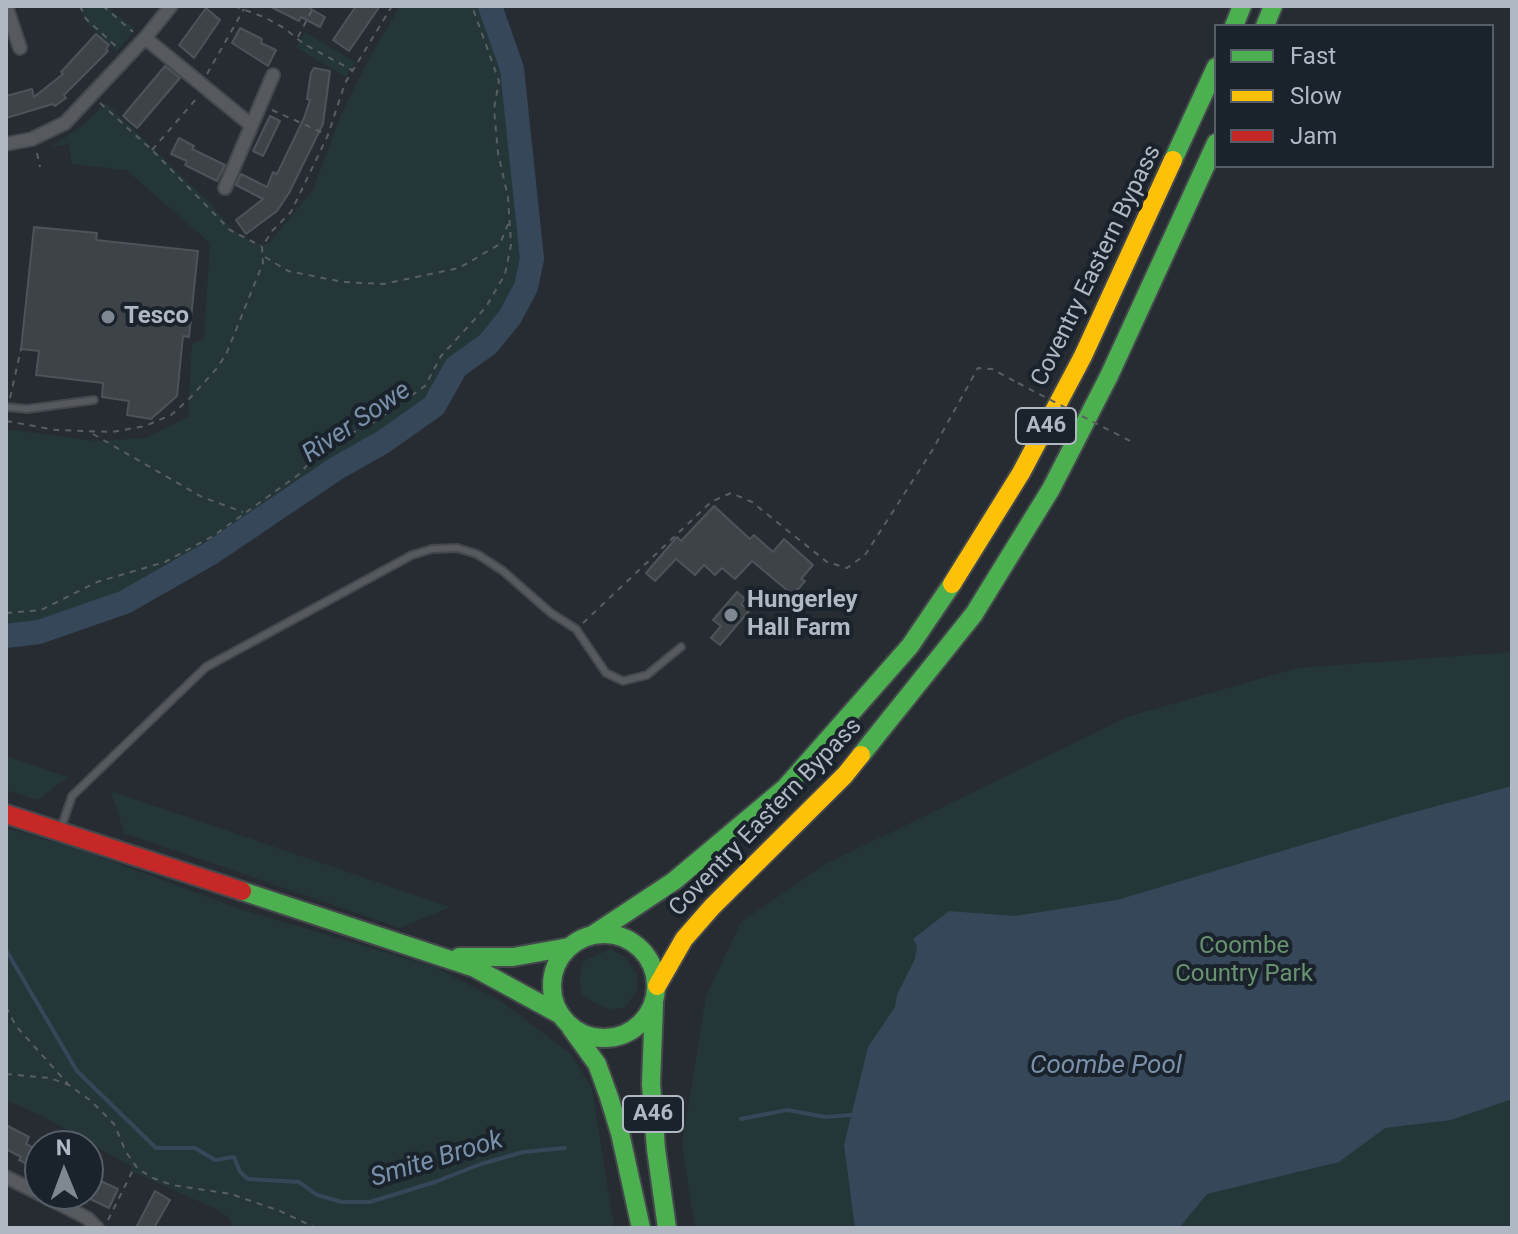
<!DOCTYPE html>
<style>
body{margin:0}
#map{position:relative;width:1518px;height:1234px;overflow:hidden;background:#262c32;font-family:Roboto,sans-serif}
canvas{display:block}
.frame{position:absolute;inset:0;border:8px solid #afb8c3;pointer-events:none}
.legend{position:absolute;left:1214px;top:24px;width:280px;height:144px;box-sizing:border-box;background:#1a222b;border:2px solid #565e68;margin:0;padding:10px 14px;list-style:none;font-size:24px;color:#afb8c3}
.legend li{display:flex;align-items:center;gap:16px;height:40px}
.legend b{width:40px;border:2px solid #565e68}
.north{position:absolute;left:24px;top:1130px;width:80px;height:80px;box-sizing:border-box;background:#1a222b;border:2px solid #565e68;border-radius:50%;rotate:359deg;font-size:22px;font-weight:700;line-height:32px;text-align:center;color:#afb8c3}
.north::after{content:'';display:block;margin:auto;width:28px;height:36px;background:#7f8790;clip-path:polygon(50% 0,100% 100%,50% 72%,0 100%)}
</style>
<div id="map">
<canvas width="1518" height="1234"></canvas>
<div class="frame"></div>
<ul class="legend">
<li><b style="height:10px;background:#4caf50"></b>Fast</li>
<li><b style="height:10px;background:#ffc107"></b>Slow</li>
<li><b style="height:10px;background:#c62828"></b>Jam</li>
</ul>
<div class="north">N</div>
</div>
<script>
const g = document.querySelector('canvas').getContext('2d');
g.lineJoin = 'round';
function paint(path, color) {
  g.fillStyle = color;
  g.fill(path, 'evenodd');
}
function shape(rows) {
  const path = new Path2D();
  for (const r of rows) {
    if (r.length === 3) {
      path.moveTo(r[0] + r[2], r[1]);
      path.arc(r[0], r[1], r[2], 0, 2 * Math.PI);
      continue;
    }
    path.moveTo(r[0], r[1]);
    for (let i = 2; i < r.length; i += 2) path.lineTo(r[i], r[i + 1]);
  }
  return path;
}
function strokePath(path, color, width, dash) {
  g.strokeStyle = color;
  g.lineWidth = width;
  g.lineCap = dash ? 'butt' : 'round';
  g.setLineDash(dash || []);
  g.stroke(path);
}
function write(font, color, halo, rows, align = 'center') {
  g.font = font + ' Roboto,sans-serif';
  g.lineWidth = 8;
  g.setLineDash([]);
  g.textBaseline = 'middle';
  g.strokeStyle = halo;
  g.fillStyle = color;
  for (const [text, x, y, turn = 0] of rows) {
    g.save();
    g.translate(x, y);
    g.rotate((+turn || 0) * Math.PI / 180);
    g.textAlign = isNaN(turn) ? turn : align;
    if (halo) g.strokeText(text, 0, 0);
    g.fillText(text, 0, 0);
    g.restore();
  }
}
paint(shape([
 [78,6,106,6,135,29,117,51,87,23],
 [400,6,503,6,513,41,541,254,537,282,512,330,483,358,461,372,455,391,432,414,395,441,204,566,124,613,6,636,6,429,96,441,146,438,188,417,192,343,204,339,210,243,126,170,72,164,69,144,51,147,83,125,106,103,212,205,232,230,258,244,268,244,313,190,340,117,370,57],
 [305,32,355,62,345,77,296,47],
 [1512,652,1512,1228,695,1228,682,1145,706,996,741,922,824,865,1127,717,1297,668],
 [6,756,68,777,38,800,6,790],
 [111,791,450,907,400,928,124,833],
 [6,828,82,850,240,909,435,967,501,1001,571,1054,592,1088,614,1228,234,1228,229,1218,220,1211,131,1171,132,1167,42,1116,6,1100],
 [610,949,625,957,637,974,637,991,624,1008,609,1009,593,1002,582,994,579,981,584,961]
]), '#243637');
paint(shape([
 [1512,786,1512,1099,1451,1120,1385,1128,1339,1162,1207,1194,1179,1228,855,1228,844,1145,868,1047,895,1007,897,995,915,959,917,946,913,939,949,911,1015,916,1117,900,1403,815]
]), '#36475a');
strokePath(shape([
 [6,950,77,1071,156,1148,195,1148,215,1160,234,1157,240,1172,248,1179,299,1182,317,1195,342,1202,370,1202,435,1182,481,1164,523,1152,565,1148],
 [741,1119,787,1110,825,1117,851,1115]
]), '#36475a', 4);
strokePath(shape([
 [6,636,39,632,125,602,211,553,337,468,383,442,434,406,456,367,488,344,510,317,526,287,532,259,512,69,490,6]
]), '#36475a', 24);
const building = shape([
 [269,6,306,6,325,17,320,27,301,17,299,21,269,6],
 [356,6,380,6,349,51,333,40,356,6],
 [206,8,220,20,194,58,179,45,206,8],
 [240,28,262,39,261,43,276,50,268,66,232,43,240,28],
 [96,34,109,45,106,49,108,51,64,95,66,98,55,106,53,104,6,118,6,96,32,89,34,97,63,74,61,72,96,34],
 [165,66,180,78,137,128,123,116,165,66],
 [314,68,330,71,323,124,289,193,277,211,246,234,236,220,263,199,236,185,241,174,267,187,273,172,277,174,304,118,310,100,307,99,311,73,314,68],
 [270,116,280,121,263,156,253,151,270,116],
 [179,138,194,146,192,149,225,165,217,181,185,165,187,161,171,154,179,138],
 [34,227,97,233,96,240,198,251,189,337,183,336,177,396,151,419,127,415,129,401,102,397,103,383,36,375,39,351,21,349,34,227],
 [714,506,750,539,754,535,773,552,784,539,813,565,801,579,805,581,793,595,752,561,735,579,722,568,715,575,704,565,695,575,676,559,655,581,646,573,677,537,681,541,714,506],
 [737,592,745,599,741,604,749,611,720,645,711,638,721,626,713,620,737,592],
 [6,1125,29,1137,26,1144,40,1151,40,1170,19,1160,21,1157,6,1149,6,1125],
 [88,1175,118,1189,109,1208,88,1198,88,1175],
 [155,1191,170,1200,154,1228,136,1228,155,1191]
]);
paint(building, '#3e4348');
strokePath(building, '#4e5359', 2);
const lane = shape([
 [6,407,27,409,94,400],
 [61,828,72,796,206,667,412,555,432,549,457,548,477,554,503,571,551,613,576,629,606,673,623,681,647,675,681,647]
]);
const street = shape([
 [6,6,20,48],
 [145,38,251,125],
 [6,144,32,139,65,123,145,38,171,6],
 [225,188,273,75],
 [6,1177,40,1194],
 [40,1194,87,1218,97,1228]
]);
const fast = shape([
 [1234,26,1242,6],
 [1265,26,1273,6],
 [1173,160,1216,67],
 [861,755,974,614,1051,489,1109,376,1216,143],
 [242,891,475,968,561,1015],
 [604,986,52],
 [594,934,674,881,785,788,910,646,952,584],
 [459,957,513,957,569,947],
 [654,1004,651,1084,656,1149,667,1228],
 [571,1028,597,1064,609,1097,620,1133,641,1228]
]);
const slow = shape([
 [952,584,1021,473,1083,356,1173,160],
 [657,986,684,939,712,907,845,775,861,755]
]);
const jam = shape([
 [6,814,242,891]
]);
strokePath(lane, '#44484c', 10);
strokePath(street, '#44484c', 16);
strokePath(fast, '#44484c', 22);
strokePath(slow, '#44484c', 22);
strokePath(jam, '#44484c', 22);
strokePath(shape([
 [80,6,86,19,119,49],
 [103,6,133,32],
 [234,6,264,17,284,28,304,44,352,70],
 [298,37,314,6],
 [207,74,244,9],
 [100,103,152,150,230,230,261,246],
 [272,110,328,135],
 [152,150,197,98],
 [37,153,40,167],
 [265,257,288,271,343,282,384,284,459,268,500,244,508,224],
 [10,398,21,349],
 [6,421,56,430,112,432,145,426,171,415,190,398,218,367,227,352,263,263,262,247,272,231,291,212,328,135,345,83,392,6],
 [93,434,202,497,243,512],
 [6,613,41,610,97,582,165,562,213,536,298,475,328,443,370,425,425,386,441,356,486,307,505,274,511,245,508,197,498,153,494,109,499,81,472,6],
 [583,623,711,502,731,493,752,502,827,562,847,568,865,555,933,449,978,368,992,369,1018,383],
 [6,1007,16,1026,68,1084],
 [6,1074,50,1078,69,1085,91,1101,114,1124,126,1152,138,1169,153,1178,172,1185,231,1194,280,1211,316,1228],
 [108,1220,135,1166]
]), '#595e63', 2, [6, 6]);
strokePath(lane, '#565a5f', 6);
strokePath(street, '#565a5f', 12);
strokePath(fast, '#4caf50', 18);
strokePath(slow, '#ffc107', 18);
strokePath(jam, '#c62828', 18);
strokePath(shape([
 [1018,383,1132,442]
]), '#595e63', 2, [6, 6]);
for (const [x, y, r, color] of [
 [108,317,8,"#7f8790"],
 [731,615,8,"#7f8790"]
]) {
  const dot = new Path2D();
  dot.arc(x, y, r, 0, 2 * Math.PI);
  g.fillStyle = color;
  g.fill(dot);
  strokePath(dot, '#1a222b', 3);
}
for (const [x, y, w] of [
 [1046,426,60],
 [653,1114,60]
]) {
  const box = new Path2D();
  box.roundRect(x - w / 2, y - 18, w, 36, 6);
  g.fillStyle = '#1a222b';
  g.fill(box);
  strokePath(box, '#afb8c3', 2);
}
write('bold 22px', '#afb8c3', null, [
 ["A46",1046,426],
 ["A46",653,1114]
]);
write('24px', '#afb8c3', '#1a222b', [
 ["Coventry Eastern Bypass",1097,266,-64],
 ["Coventry Eastern Bypass",766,818,-46]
]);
write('bold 24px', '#afb8c3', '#1a222b', [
 ["Tesco",124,317],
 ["Hungerley",747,601],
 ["Hall Farm",747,629]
], 'left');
write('24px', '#699270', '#1a222b', [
 ["Coombe",1244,947],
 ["Country Park",1244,975]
]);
write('italic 26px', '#7990aa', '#1a222b', [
 ["River Sowe",357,423,-34],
 ["Coombe Pool",1106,1066],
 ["Smite Brook",437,1160,-17]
]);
</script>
